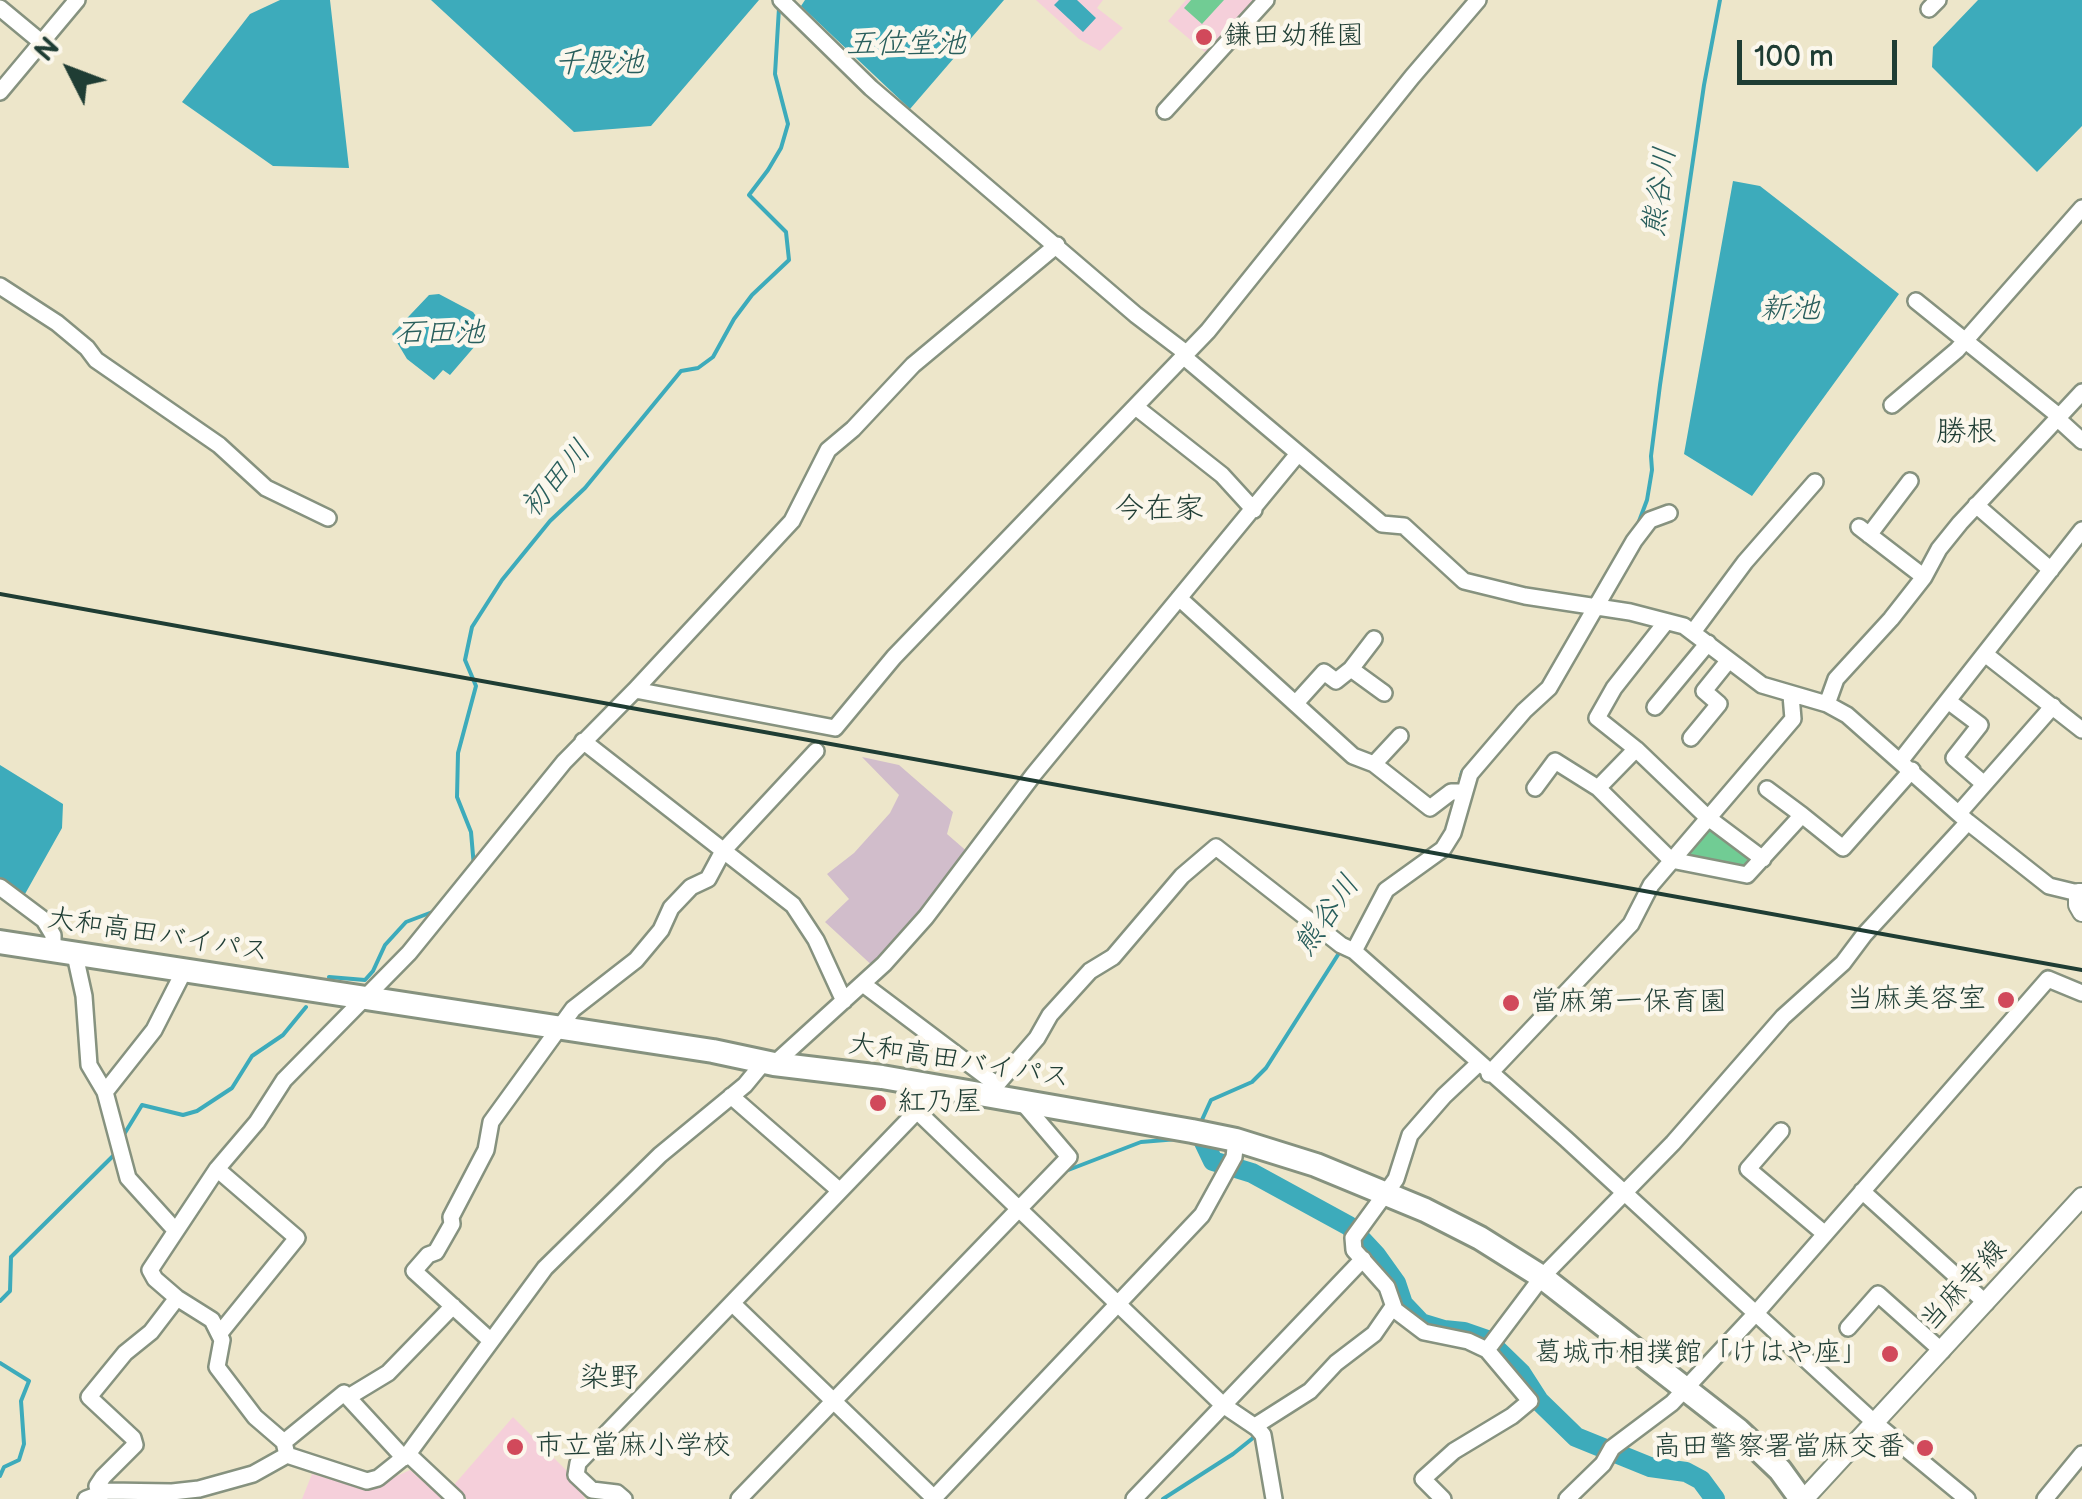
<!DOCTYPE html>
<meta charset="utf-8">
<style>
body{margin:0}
#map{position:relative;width:2082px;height:1499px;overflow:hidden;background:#ede6ca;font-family:"Balsamiq Sans",sans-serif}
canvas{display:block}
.north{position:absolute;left:20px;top:20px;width:100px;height:100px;-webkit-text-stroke:8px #fbf7ec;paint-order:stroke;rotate:312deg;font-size:28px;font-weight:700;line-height:40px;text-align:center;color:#1f3d34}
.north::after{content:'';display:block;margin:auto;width:35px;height:45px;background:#1f3d34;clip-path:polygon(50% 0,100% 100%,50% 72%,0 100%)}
.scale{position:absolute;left:1737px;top:40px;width:160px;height:45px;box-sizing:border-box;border:5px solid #1f3d34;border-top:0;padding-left:12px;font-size:30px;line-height:35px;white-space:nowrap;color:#1f3d34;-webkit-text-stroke:8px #fbf7ec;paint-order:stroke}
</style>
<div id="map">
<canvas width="2082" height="1499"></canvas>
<div class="north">N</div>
<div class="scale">100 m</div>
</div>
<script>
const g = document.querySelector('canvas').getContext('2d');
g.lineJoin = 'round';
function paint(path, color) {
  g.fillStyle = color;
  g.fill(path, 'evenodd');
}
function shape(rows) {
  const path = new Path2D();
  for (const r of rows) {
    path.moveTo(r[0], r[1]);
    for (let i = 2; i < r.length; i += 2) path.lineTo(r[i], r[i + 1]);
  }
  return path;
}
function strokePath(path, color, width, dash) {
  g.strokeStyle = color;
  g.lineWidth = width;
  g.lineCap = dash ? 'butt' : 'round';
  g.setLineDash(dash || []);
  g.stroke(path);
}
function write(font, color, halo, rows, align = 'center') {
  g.font = font + ' "Balsamiq Sans","Klee One",sans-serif';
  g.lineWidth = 9;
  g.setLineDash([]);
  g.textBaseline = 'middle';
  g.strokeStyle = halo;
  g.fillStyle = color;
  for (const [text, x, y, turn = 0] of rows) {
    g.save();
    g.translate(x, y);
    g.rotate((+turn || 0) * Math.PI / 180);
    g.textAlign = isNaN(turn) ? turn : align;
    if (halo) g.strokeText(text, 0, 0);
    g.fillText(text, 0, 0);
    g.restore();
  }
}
paint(shape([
 [1036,0,1103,0,1097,8,1123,28,1100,51,1079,39],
 [1186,0,1255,0,1206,53,1168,21],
 [513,1417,573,1477,585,1499,467,1499,453,1486],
 [410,1470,443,1499,302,1499,312,1474,368,1489]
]), '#f5cfda');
paint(shape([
 [862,757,899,765,953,812,947,834,970,854,876,969,825,922,849,899,827,874,854,853,890,813,899,795]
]), '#d1bdcb');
paint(shape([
 [1191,0,1224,0,1202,24,1184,8],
 [1709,822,1746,854,1749,863,1745,870,1686,860,1685,854]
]), '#71cc94');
paint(shape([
 [280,0,330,0,349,168,273,166,182,102,250,14],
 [431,0,759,0,651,126,574,132],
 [805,0,1004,0,910,109,801,6],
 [1059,0,1077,0,1096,18,1083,32,1054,5],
 [1978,0,2082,0,2082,126,2037,172,1932,67,1933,47],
 [1733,181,1760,186,1899,294,1752,496,1684,454],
 [439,294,473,312,482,324,475,346,450,375,443,370,434,380,407,359,392,334,429,295],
 [0,765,63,804,62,828,25,894,0,877]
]), '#3dabbb');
strokePath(shape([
 [1638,524,1647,500,1652,470,1651,456,1660,385,1704,85,1720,0],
 [1460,781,1462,772,1499,729],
 [474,867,471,832,457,797,458,753,476,686,465,660,472,627,502,580,550,521,585,488,681,371,698,368,713,357,734,319,752,295,789,260,786,232,749,195,768,170,781,148,788,124,775,74,779,8],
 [329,977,365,980,373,971,385,945,406,922,435,911],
 [1201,1122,1211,1100,1252,1082,1266,1068,1341,950],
 [123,1136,142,1105,183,1115,197,1111,232,1088,252,1056,283,1035,306,1007],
 [1063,1172,1141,1142,1178,1139],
 [0,1301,10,1291,11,1257,115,1154],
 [0,1363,29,1381,21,1401,24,1444,19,1460,4,1467,0,1476],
 [1163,1499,1233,1454,1258,1434]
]), '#3dabbb', 4);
strokePath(shape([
 [1202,1138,1213,1161,1252,1173,1349,1226,1376,1255,1396,1283,1403,1304,1421,1323,1444,1330,1464,1332,1487,1340,1521,1373,1539,1401,1576,1437,1650,1467,1686,1472,1701,1480,1715,1499]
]), '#3dabbb', 20);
const minor = shape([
 [781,0,871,88,1136,315,1186,353],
 [0,8,41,42],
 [1929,9,1938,0],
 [0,92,77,0],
 [1165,111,1266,0],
 [0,286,57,323,87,348,96,360,219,445,266,488,328,518],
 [1916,301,2060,417],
 [1183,356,1382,524,1404,526,1464,581,1525,596,1630,612,1684,626,1762,685,1827,704,1847,715,1968,822,2049,886,2078,893],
 [1892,405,1957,350,2082,208],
 [1137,408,1222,475,1254,510],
 [2058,419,2082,441],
 [1976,505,2051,570],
 [1859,527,1924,577],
 [1869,535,1910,481],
 [1179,598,1353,756,1374,764,1430,808,1451,792,1463,792],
 [1666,622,1614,688,1597,718,1636,749,1707,817,1763,859],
 [1693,632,1745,562,1815,482],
 [1374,639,1351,669,1384,693],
 [1985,654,2082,730],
 [635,690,792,521,828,450,853,429,913,365,1057,245],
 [1948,701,1980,725,1954,758,1984,784],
 [1296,703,1324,672,1336,681,1351,669],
 [1827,704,1836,679,1891,619,1924,577,1939,549,1960,523,2082,392],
 [1655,707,1708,643],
 [1691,738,1719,704,1704,691,1729,660],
 [583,741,793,905,816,940,844,1001],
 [1901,760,2082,530],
 [1374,764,1400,736],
 [1535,788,1555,761,1598,788,1671,860,1747,875,1802,815,1843,848,1912,770],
 [1598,788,1636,749],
 [1767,789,1802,815],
 [1959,813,2053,706],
 [0,887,44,920,53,935,53,950],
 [1354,951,1386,890,1443,849,1453,833,1470,774,1524,711,1549,688,1634,541,1650,520,1669,513],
 [75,955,84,996,89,1065,105,1092],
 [863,984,997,1085],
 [774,1064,884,964,926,917,1034,774,1297,455],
 [1478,1064,1444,1096,1410,1135,1396,1179,1353,1238,1354,1250,1387,1287,1395,1310,1424,1332,1468,1341,1487,1350],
 [1489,1074,1631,924,1651,885,1793,719,1791,695],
 [731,1096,840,1191],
 [986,1097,1037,1038,1050,1015,1090,971,1113,957,1182,876,1216,847,1341,945,1354,951,1566,1139,1875,1423,1967,1499],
 [917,1111,1223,1405,1257,1428,1263,1435,1274,1499],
 [1781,1131,1748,1169,1825,1234],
 [217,1169,297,1238,220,1333],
 [1862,1191,1986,1303],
 [176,1231,128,1178,105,1092,154,1030,184,971],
 [732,1303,935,1499],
 [1848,1328,1878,1294,1942,1351],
 [490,1340,414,1271,428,1255,436,1252,452,1224,451,1217,486,1150,491,1122,573,1009,636,960,661,930,671,908,691,887,708,879,723,851,816,751],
 [350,1396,388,1373,453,1306],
 [1255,1426,1310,1391,1336,1363,1374,1334,1392,1308],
 [284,1442,344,1393,404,1458],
 [408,1454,456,1499],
 [287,1455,284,1442,255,1417,217,1367,222,1340,212,1320,177,1298,155,1279,150,1270,217,1169,257,1122,284,1080,409,953,564,762,635,690,835,728,894,657,1208,331,1412,77,1478,0],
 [99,1493,97,1486,103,1477,135,1445,133,1438,89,1397,125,1353,151,1332,177,1298],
 [86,1499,107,1491,172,1492,199,1489,253,1474,287,1455,367,1481,378,1478,408,1454,545,1268,660,1155,745,1085,764,1062],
 [624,1499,617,1493,592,1490,576,1475,578,1463,917,1111,925,1101,928,1087],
 [739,1499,1069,1157,1022,1102],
 [933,1499,1202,1215,1234,1157,1236,1140],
 [1134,1499,1363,1259],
 [1443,1499,1423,1479,1454,1451,1512,1416,1530,1401,1487,1350,1542,1277,1673,1143,1783,1017,1843,963,1864,935,1968,822],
 [1567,1499,1603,1464,1612,1448,1672,1403,1757,1312,2048,979,2082,993],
 [2045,1499,2082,1454]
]);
const major = shape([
 [2082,893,2078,893,2078,905,2082,912],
 [1804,1499,2082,1197]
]);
const highway = shape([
 [0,942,713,1051,774,1064,882,1077,1192,1131,1236,1140,1316,1165,1425,1210,1480,1238,1542,1277,1738,1430,1780,1470,1801,1499]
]);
strokePath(minor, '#86927f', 20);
strokePath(major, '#86927f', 22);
strokePath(highway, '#86927f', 28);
strokePath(minor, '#fff', 15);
strokePath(major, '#fff', 18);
strokePath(highway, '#fff', 22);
strokePath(shape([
 [0,594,2082,970]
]), '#1f3d34', 4);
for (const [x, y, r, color] of [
 [1204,37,10,"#d1495b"],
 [2006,1000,10,"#d1495b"],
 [1511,1003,10,"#d1495b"],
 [878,1103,10,"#d1495b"],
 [1890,1354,10,"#d1495b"],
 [515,1447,10,"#d1495b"],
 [1925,1448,10,"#d1495b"]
]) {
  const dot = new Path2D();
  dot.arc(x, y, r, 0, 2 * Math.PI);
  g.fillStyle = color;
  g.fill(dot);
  strokePath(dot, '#fbf7ec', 4);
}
write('28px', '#1f3d34', '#fbf7ec', [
 ["鎌田幼稚園",1224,37],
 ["当麻美容室",1986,1000,"right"],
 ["當麻第一保育園",1531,1003],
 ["紅乃屋",898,1103],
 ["葛城市相撲館「けはや座」",1870,1354,"right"],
 ["市立當麻小学校",535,1447],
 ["高田警察署當麻交番",1905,1448,"right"]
], 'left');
write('28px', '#1f3d34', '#fbf7ec', [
 ["大和高田バイパス",158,936,9],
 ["大和高田バイパス",959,1062,9],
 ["当麻寺線",1964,1286,-47]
]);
write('italic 30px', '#285e5c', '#fbf7ec', [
 ["五位堂池",906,45],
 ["千股池",599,64],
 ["熊谷川",1661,192,-82],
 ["新池",1790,310],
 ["石田池",440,334],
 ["初田川",557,480,-50],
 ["熊谷川",1328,916,-55]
]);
write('30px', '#1f3d34', '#fbf7ec', [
 ["勝根",1966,433],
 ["今在家",1159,510],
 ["染野",609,1379]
]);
</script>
